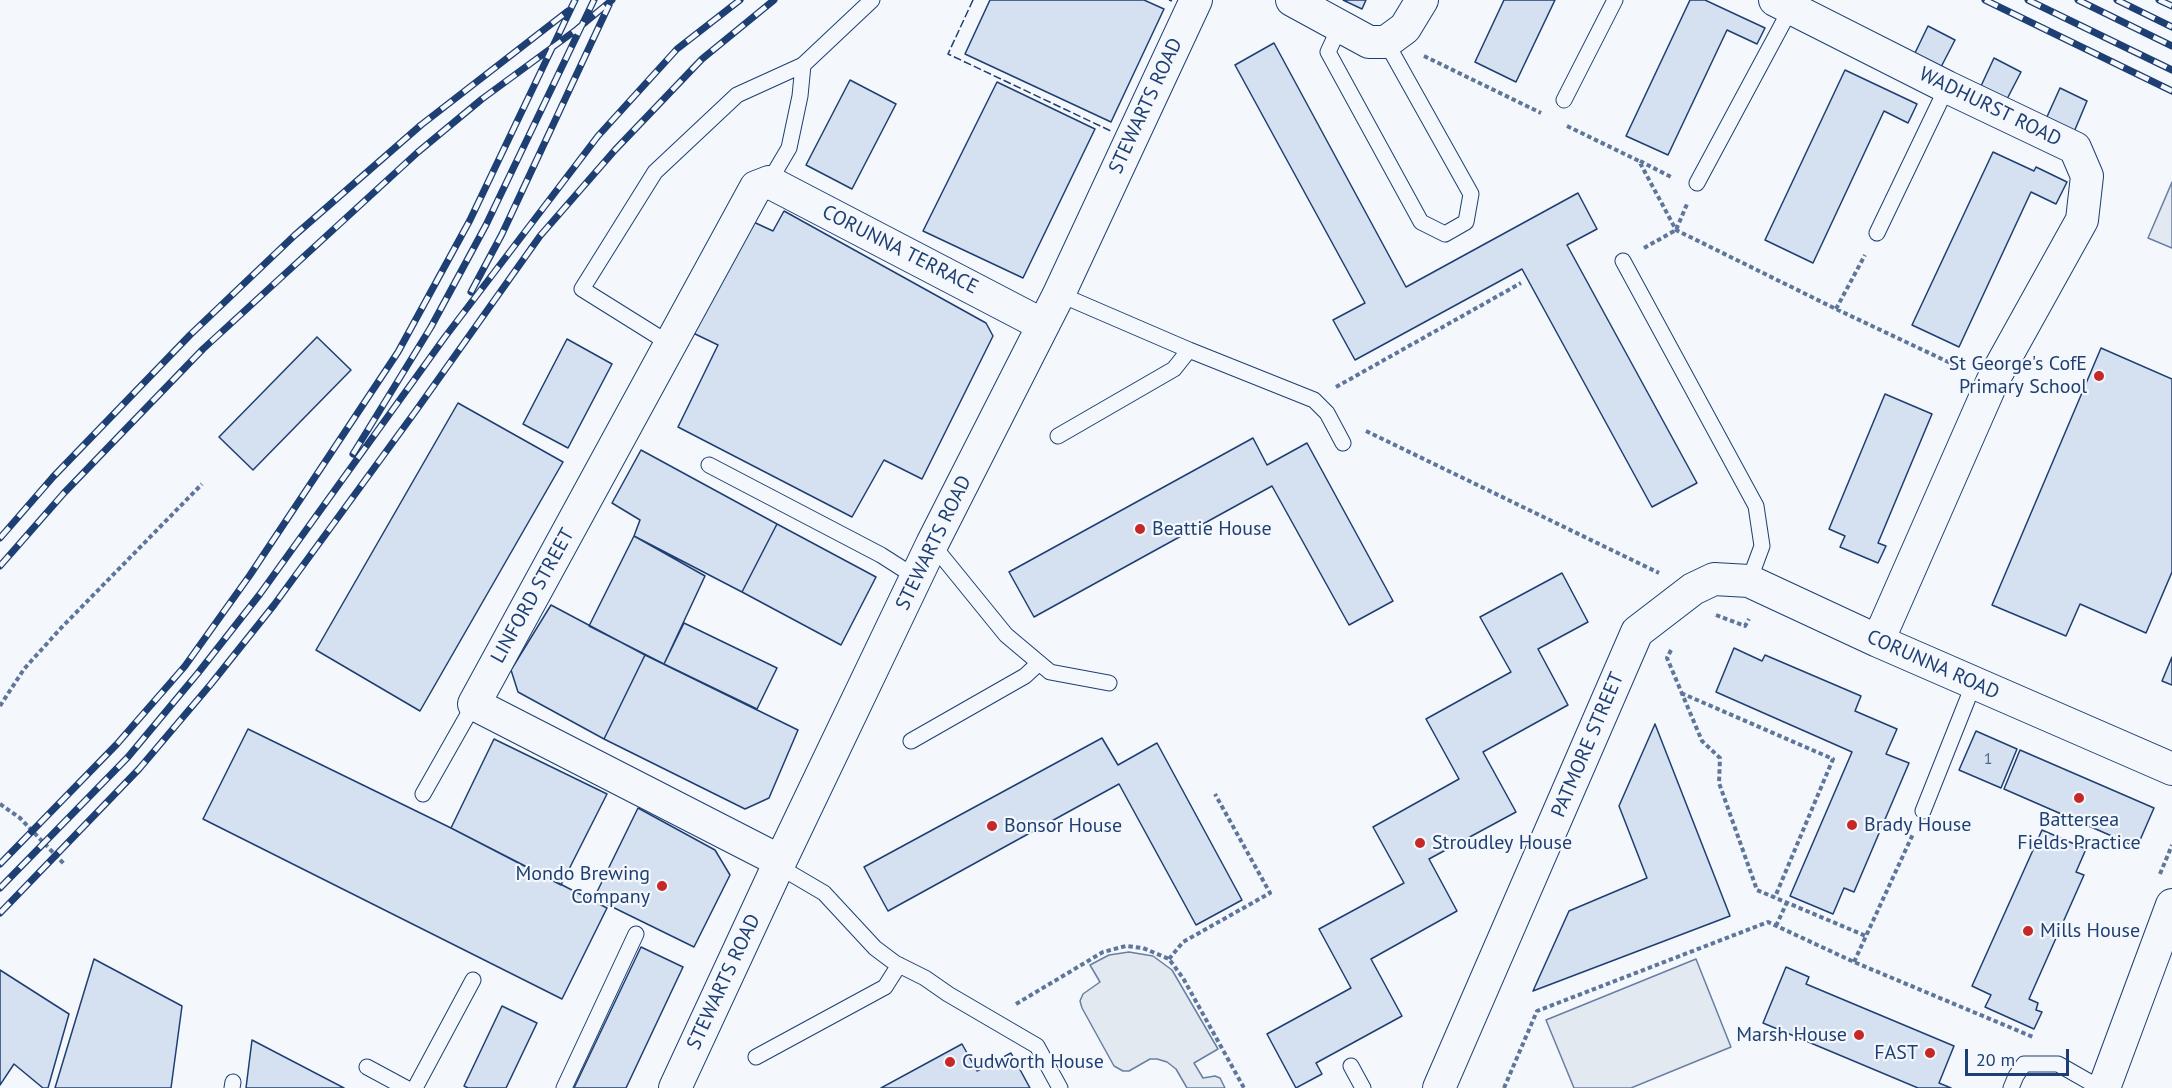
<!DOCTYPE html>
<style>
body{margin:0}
#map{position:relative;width:2172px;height:1088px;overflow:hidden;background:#f4f7fb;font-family:"PT Sans",sans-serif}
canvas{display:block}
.scale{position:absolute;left:1965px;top:1049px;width:104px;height:27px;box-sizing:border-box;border:3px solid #1d3f73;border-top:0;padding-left:8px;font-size:18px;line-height:21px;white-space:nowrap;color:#1d3f73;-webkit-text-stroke:4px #f4f7fb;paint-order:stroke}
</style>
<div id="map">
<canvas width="2172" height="1088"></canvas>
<div class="scale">20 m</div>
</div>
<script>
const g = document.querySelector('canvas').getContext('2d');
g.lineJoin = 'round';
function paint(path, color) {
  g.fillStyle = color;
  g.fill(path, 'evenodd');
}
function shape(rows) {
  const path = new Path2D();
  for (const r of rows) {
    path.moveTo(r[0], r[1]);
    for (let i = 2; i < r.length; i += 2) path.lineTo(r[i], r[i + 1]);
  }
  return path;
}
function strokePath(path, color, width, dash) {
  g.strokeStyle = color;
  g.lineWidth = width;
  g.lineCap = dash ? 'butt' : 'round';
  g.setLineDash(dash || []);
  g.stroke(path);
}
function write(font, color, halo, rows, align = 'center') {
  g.font = font + ' "PT Sans",sans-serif';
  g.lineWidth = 4.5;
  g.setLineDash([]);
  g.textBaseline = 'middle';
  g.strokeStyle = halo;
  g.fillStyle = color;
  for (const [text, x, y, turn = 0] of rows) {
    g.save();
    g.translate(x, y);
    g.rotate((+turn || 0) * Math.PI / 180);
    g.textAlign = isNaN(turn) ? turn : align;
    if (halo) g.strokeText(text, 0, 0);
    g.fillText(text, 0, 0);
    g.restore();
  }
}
const green = shape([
 [2172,182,2172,248,2148,238,2172,182],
 [1129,952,1153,956,1172,970,1218,1049,1194,1063,1203,1078,1215,1076,1220,1078,1225,1088,1187,1088,1176,1069,1167,1062,1157,1059,1150,1059,1129,1071,1123,1071,1114,1066,1082,1008,1080,1001,1083,994,1100,982,1090,965,1109,955,1129,952],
 [1696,959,1731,1047,1631,1088,1574,1088,1546,1020,1696,959]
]);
paint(green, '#e3e9f0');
strokePath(green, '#687fa3', 1.5);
const building = shape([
 [990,0,1144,0,1164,9,1111,122,965,54,990,0],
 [1343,0,1366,0,1362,9,1343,0],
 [1504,0,1555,0,1516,82,1475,62,1504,0],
 [1690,0,1705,0,1765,28,1757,44,1727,30,1668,155,1626,136,1690,0],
 [1928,26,1955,40,1941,67,1915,53,1928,26],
 [1274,43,1406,287,1578,193,1597,229,1567,245,1697,483,1652,507,1522,269,1355,360,1333,320,1365,303,1235,65,1274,43],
 [1994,58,2021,72,2007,99,1981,86,1994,58],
 [1845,70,1917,104,1908,123,1884,111,1813,263,1765,240,1845,70],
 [850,80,896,104,852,189,806,165,850,80],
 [997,82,1095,129,1023,278,923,231,997,82],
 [2060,88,2087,101,2074,132,2046,119,2060,88],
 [1993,152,2034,171,2036,167,2067,182,2056,204,2031,192,1959,347,1912,325,1993,152],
 [784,211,986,323,993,336,922,479,884,460,852,517,678,427,718,345,691,332,747,219,773,231,784,211],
 [317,337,351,370,253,470,219,437,317,337],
 [567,339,612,364,568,448,523,424,567,339],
 [2101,348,2172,379,2172,572,2146,633,2080,604,2066,636,1992,605,2101,348],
 [1885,394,1932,414,1878,543,1886,546,1878,563,1840,547,1845,536,1829,529,1885,394],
 [458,403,563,462,420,711,316,650,458,403],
 [1253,438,1267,465,1307,443,1393,601,1349,625,1272,486,1034,617,1009,572,1253,438],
 [641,450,777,524,742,592,634,536,640,520,612,503,641,450],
 [777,524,876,577,841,645,742,592,777,524],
 [634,536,705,576,664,664,589,626,634,536],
 [1562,573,1588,622,1538,649,1568,705,1483,752,1516,812,1429,859,1457,911,1371,959,1402,1016,1316,1063,1322,1074,1296,1088,1267,1034,1351,988,1319,929,1404,883,1373,827,1459,779,1426,719,1511,672,1480,617,1562,573],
 [551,605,645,655,604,739,518,692,511,670,551,605],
 [684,623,777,668,757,709,664,664,684,623],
 [1734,648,1762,661,1765,655,1861,696,1855,711,1897,729,1886,754,1909,763,1854,892,1844,888,1833,914,1790,896,1852,752,1716,692,1734,648],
 [645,655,798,730,769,798,745,809,604,739,645,655],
 [2172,657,2172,685,2162,681,2172,657],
 [1655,724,1730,916,1533,991,1569,911,1647,878,1619,806,1655,724],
 [248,729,451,828,607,908,562,999,203,819,248,729],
 [1976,731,2017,749,2001,788,1959,770,1976,731],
 [1102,738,1118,765,1157,743,1242,900,1196,925,1119,784,888,911,864,867,1102,738],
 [494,739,607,794,561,885,451,828,494,739],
 [2020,750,2154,808,2137,847,2004,789,2020,750],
 [638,808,715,850,730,875,694,947,594,898,638,808],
 [2042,830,2086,849,2076,872,2084,875,2029,999,2038,1003,2036,1010,2042,1012,2034,1029,1985,1007,1991,995,1972,986,2042,830],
 [641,947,683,967,626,1088,574,1088,641,947],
 [94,959,182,1006,171,1088,55,1088,94,959],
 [1786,967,1809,977,1806,984,1954,1046,1939,1083,1951,1088,1918,1088,1763,1023,1786,967],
 [0,970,69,1014,48,1088,43,1088,14,1064,0,1085,0,970],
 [502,1006,537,1023,506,1088,468,1088,464,1086,502,1006],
 [252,1040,344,1088,246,1088,252,1040],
 [962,1044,977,1071,1011,1053,1030,1088,881,1088,962,1044]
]);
paint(building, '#d5e0f0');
strokePath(building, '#1d3f73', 1.5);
const lane = shape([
 [1340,26,1328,52,1421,222,1445,234,1466,222,1471,194,1386,42],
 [1564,100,1615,0],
 [769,182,789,148,800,96,803,65,872,0],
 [1697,183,1791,8],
 [1877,233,1947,87],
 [1623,261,1756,506,1762,546,1749,581],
 [1059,294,1189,350,1314,400,1327,413,1343,443],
 [670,344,582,289,655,172,737,95,803,65],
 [1058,436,1174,369,1189,350],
 [709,465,881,555,917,578],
 [932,544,1006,635,1050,672,1109,683],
 [911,741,1025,676,1039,663],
 [423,794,474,704],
 [1923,811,1974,683],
 [778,866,824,893,875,948,895,963,925,978,948,994,1037,1046,1060,1088],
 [756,1057,885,987,899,965],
 [1351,1066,1363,1088],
 [367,1067,406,1088],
 [232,1088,233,1082],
 [415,1088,473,980],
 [564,1088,636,934],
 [2011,1088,2016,1076,2024,1064,2058,1064,2100,1088]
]);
const street = shape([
 [1292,0,1369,42,1386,42,1405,28,1422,0],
 [1775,0,1947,87,2075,148,2087,176,2082,220,1992,382,1878,641],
 [780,861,474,704,756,187,769,182,1043,325],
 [675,1088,778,866,932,544,1059,294,1196,0],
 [1439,1088,1637,632,1693,589,1714,579,1749,581,1878,641,2172,769],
 [2104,1088,2172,905]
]);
strokePath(lane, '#1d3f73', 17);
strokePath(street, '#1d3f73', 34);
strokePath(shape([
 [1424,56,1541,113],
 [1567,126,1639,161,1676,230,1836,309,1961,368],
 [1640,161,1673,178],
 [1644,248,1676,230,1687,204],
 [1836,309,1865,255],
 [1336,387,1521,283],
 [1366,431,1659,573],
 [1716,615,1745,626,1749,619],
 [1671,650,1667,658,1702,741,1720,758,1719,783,1757,890,1866,936],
 [1681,693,1833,759,1775,897],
 [0,706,24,669,61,628,202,484],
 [0,804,20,818,65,865],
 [2160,874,2172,845],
 [1776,926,1787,902],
 [1169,959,1183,942,1270,893,1215,794],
 [1854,962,1913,834],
 [1016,1004,1103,952,1126,946,1143,948,1169,959,1183,978,1244,1088],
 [1504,1088,1537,1011,1768,922,1854,962,2033,1037]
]), '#5e769c', 4, [4.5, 3]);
strokePath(lane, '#f4f7fb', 15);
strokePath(street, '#f4f7fb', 32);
const rail = shape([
 [1985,0,2172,91],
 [2028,0,2172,70],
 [2078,0,2172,46],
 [2117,0,2172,27],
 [2159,0,2172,6],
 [471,292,502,234,609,5],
 [353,454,431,327,486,225,594,0],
 [0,538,53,477,190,335,295,235,421,125,568,11],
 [0,566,64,493,203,349,418,152,482,99,576,30,612,0],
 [0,864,117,744,185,666,250,575,398,352,470,220,575,0],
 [0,888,128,757,198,673,260,594,445,337,598,136,677,49,740,0],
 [0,913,139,769,211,684,274,605,415,412,540,236,615,150,702,59,774,0]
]);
strokePath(rail, '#1d3f73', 7);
strokePath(rail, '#f4f7fb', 4.5, [14]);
strokePath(shape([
 [973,0,948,54,1113,132],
 [1169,0,1172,1]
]), '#1d3f73', 1.5, [8, 3]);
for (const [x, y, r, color] of [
 [2099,376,6,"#c62828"],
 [1140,529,6,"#c62828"],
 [2079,798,6,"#c62828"],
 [1852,825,6,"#c62828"],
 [992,826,6,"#c62828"],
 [1420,843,6,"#c62828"],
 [662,886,6,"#c62828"],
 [2028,931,6,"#c62828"],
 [1859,1035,6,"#c62828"],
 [1930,1053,6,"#c62828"],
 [950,1062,6,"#c62828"]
]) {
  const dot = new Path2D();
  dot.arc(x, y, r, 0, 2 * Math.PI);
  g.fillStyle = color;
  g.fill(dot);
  strokePath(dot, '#f4f7fb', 2);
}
write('16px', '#4b6792', null, [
 ["1",1988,759]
]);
write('20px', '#1d3f73', '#f4f7fb', [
 ["STEWARTS ROAD",1146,106,-65],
 ["WADHURST ROAD",1990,107,26],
 ["CORUNNA TERRACE",900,250,27],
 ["STEWARTS ROAD",934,543,-64],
 ["LINFORD STREET",533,596,-61],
 ["CORUNNA ROAD",1933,665,24],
 ["PATMORE STREET",1588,745,-67],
 ["STEWARTS ROAD",724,982,-65]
]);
write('20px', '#1d3f73', '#f4f7fb', [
 ["St George's CofE",2087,364,"right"],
 ["Primary School",2087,387,"right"],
 ["Beattie House",1152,529],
 ["Battersea",2079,820,"center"],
 ["Fields Practice",2079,843,"center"],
 ["Brady House",1864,825],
 ["Bonsor House",1004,826],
 ["Stroudley House",1432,843],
 ["Mondo Brewing",650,874,"right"],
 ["Company",650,897,"right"],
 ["Mills House",2040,931],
 ["Marsh House",1847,1035,"right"],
 ["FAST",1918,1053,"right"],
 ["Cudworth House",962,1062]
], 'left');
</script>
